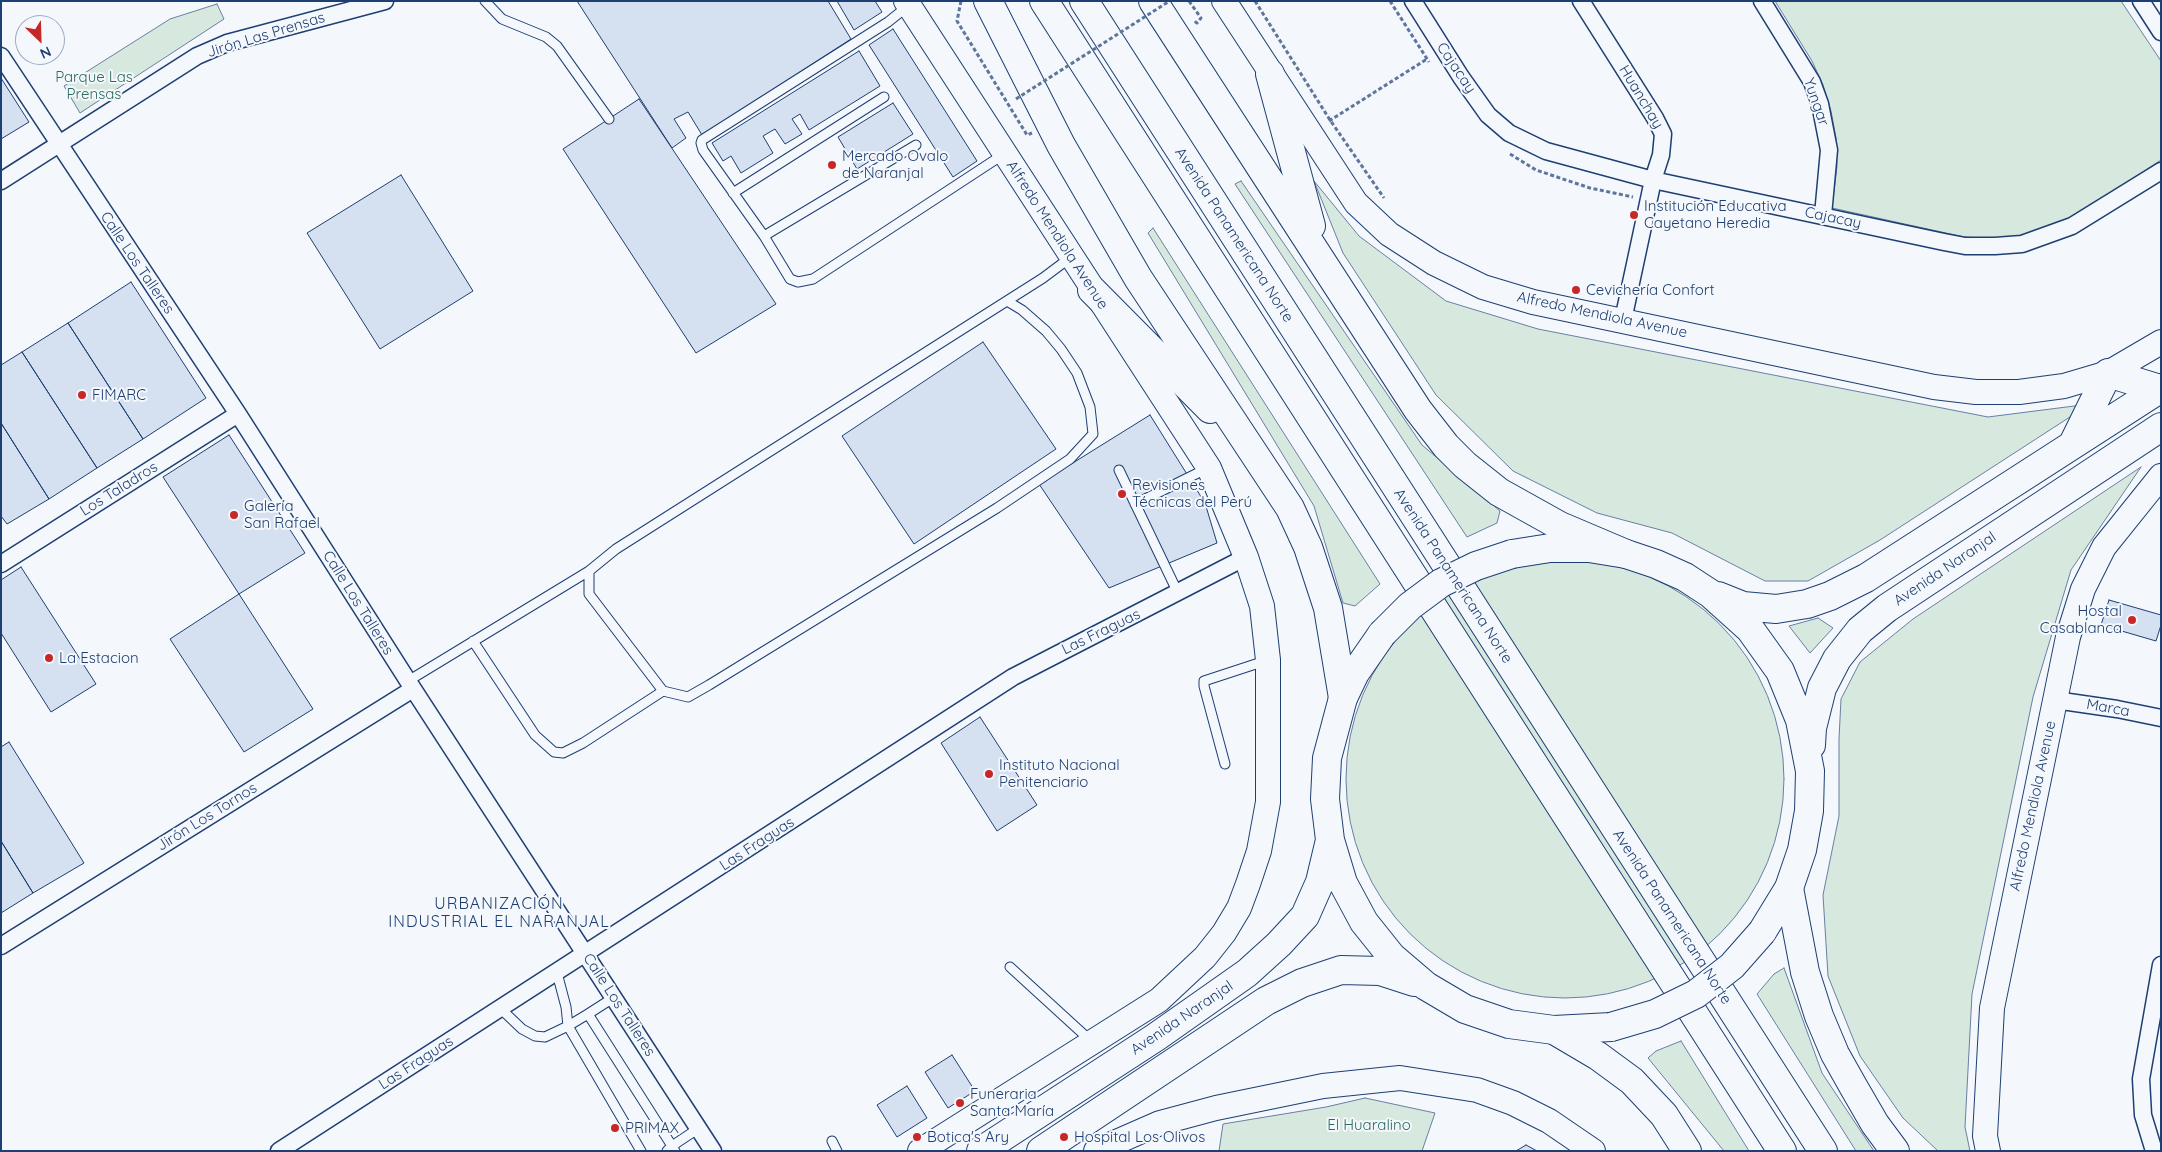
<!DOCTYPE html>
<meta charset="utf-8">
<style>
body{margin:0}
#map{position:relative;width:2162px;height:1152px;overflow:hidden;background:#f4f7fb;font-family:Quicksand,sans-serif}
canvas{display:block}
.frame{position:absolute;inset:0;border:2px solid #1d3f73;pointer-events:none}
.north{position:absolute;left:15px;top:15px;width:50px;height:50px;box-sizing:border-box;background:#f4f7fb;border:1px solid #9eadc5;border-radius:50%;rotate:156deg;font-size:14px;font-weight:700;line-height:20px;text-align:center;color:#1d3f73}
.north::after{content:'';display:block;margin:auto;width:18px;height:22px;background:#c62828;clip-path:polygon(50% 0,100% 100%,50% 72%,0 100%)}
</style>
<div id="map">
<canvas width="2162" height="1152"></canvas>
<div class="frame"></div>
<div class="north">N</div>
</div>
<script>
const g = document.querySelector('canvas').getContext('2d');
g.lineJoin = 'round';
function paint(path, color) {
  g.fillStyle = color;
  g.fill(path, 'evenodd');
}
function shape(rows) {
  const path = new Path2D();
  for (const r of rows) {
    if (r.length === 3) {
      path.moveTo(r[0] + r[2], r[1]);
      path.arc(r[0], r[1], r[2], 0, 2 * Math.PI);
      continue;
    }
    path.moveTo(r[0], r[1]);
    for (let i = 2; i < r.length; i += 2) path.lineTo(r[i], r[i + 1]);
  }
  return path;
}
function strokePath(path, color, width, dash) {
  g.strokeStyle = color;
  g.lineWidth = width;
  g.lineCap = dash ? 'butt' : 'round';
  g.setLineDash(dash || []);
  g.stroke(path);
}
function write(font, color, halo, rows, align = 'center') {
  g.font = font + ' Quicksand,sans-serif';
  g.lineWidth = 4;
  g.setLineDash([]);
  g.textBaseline = 'middle';
  g.strokeStyle = halo;
  g.fillStyle = color;
  for (const [text, x, y, turn = 0] of rows) {
    g.save();
    g.translate(x, y);
    g.rotate((+turn || 0) * Math.PI / 180);
    g.textAlign = isNaN(turn) ? turn : align;
    if (halo) g.strokeText(text, 0, 0);
    g.fillText(text, 0, 0);
    g.restore();
  }
}
const green = shape([
 [1775,1,2121,1,2161,61,2161,160,2082,212,2057,225,2027,235,1997,239,1964,237,1832,208,1837,166,1836,138,1831,111,1823,85,1812,61,1775,1],
 [217,4,224,19,80,113,64,86,170,19,217,4],
 [1241,181,1422,445,1500,511,1497,523,1467,537,1235,184,1241,181],
 [1314,181,1359,236,1446,301,1538,329,1988,417,2090,404,1880,540,1808,581,1765,581,1672,533,1597,513,1513,471,1436,395,1343,253,1314,181],
 [1153,228,1380,584,1355,606,1343,603,1314,506,1148,233,1153,228],
 [2141,467,2071,570,2033,697,1972,994,1965,1127,1970,1151,1938,1151,1903,1118,1860,1056,1828,976,1823,895,1839,816,1839,739,1841,699,1860,662,1913,619,2141,467],
 [1565,779,219],
 [1818,618,1833,628,1810,653,1789,626,1818,618],
 [1784,968,1822,1073,1874,1151,1856,1151,1757,994,1774,974,1784,968],
 [1681,1041,1749,1151,1724,1151,1648,1058,1656,1051,1681,1041],
 [1365,1098,1435,1113,1422,1151,1219,1151,1223,1124,1326,1107,1365,1098]
]);
paint(green, '#d7e8df');
strokePath(green, '#687fa3', 1);
const building = shape([
 [577,1,828,1,851,39,702,135,688,112,674,119,686,138,672,148,577,1],
 [837,1,875,1,882,12,854,30,837,1],
 [893,29,977,161,953,177,869,45,893,29],
 [859,51,880,86,809,130,800,114,792,119,802,134,785,144,775,129,763,136,773,153,741,173,731,156,723,161,712,143,859,51],
 [1,78,29,122,1,139,1,78],
 [639,99,776,304,696,353,563,149,639,99],
 [893,103,913,134,857,169,838,137,893,103],
 [401,175,473,291,380,349,307,233,401,175],
 [131,282,206,398,143,439,68,323,131,282],
 [68,323,143,439,97,468,22,352,68,323],
 [983,342,1056,449,914,544,842,436,983,342],
 [22,352,97,468,49,499,1,423,1,365,22,352],
 [1150,415,1205,503,1217,543,1109,588,1039,484,1150,415],
 [1,423,49,499,7,524,1,516,1,423],
 [229,435,305,553,239,594,163,477,229,435],
 [21,567,96,684,51,712,1,633,1,580,21,567],
 [239,594,313,709,244,752,170,639,239,594],
 [2109,600,2161,615,2161,625,2156,641,2101,625,2109,600],
 [980,717,1037,805,997,831,941,743,980,717],
 [9,742,84,863,33,893,1,841,1,747,9,742],
 [1,841,33,893,1,913,1,841],
 [952,1055,975,1091,948,1108,925,1072,952,1055],
 [907,1086,927,1118,897,1137,877,1105,907,1086],
 [1526,1145,1537,1151,1516,1151,1526,1145]
]);
paint(building, '#d5e0f0');
strokePath(building, '#1d3f73', 1);
const service = shape([
 [485,1,502,19,546,37,557,46,609,119],
 [908,6,888,22,702,140,701,143,703,150,764,236,790,279,798,282,813,279,1004,154],
 [733,193,884,97],
 [764,236,916,145],
 [1007,301,1022,310,1046,331,1061,349,1077,373,1090,407,1093,434,1070,459,997,508,709,685,688,697,663,691,589,594,589,571,616,549,1043,278,1071,257],
 [1119,470,1178,593],
 [1135,504,1208,468],
 [473,641,535,735,554,752,563,753,583,743,663,691],
 [408,681,589,571],
 [1225,764,1204,686,1204,681,1268,660],
 [1010,967,1092,1042],
 [613,998,588,1014,672,1146,667,1151],
 [501,1009,522,1029,535,1036,545,1037,568,1026,566,1007,557,973],
 [588,1014,568,1026,641,1151],
 [832,1141,837,1151],
 [675,1151,672,1146,699,1128]
]);
const minor = shape([
 [1413,1,1461,77,1488,115,1509,133,1546,151,1653,180,1944,242,1965,246,1995,246,2022,244,2072,226,2161,171],
 [1581,1,1655,118,1663,134,1661,155,1653,180,1623,320],
 [1762,1,1812,82,1820,104,1829,150,1823,215],
 [2141,1,2161,32],
 [1,56,238,414,408,681,713,1151],
 [1,181,197,56,227,43,385,1],
 [1,564,238,414],
 [2055,700,2117,709,2161,718],
 [1,946,413,689],
 [279,1151,1013,677,1246,557],
 [2154,1151,2143,1115,2141,1079,2161,965]
]);
const secondary = shape([
 [906,1,1209,468,1246,557,1262,606,1268,660,1268,802,1259,851,1248,884,1239,908,1224,933,1205,957,1159,1000,920,1151],
 [1224,1,1356,203,1389,234,1434,263,1483,287,1533,302,1934,387,1976,392,2019,392,2064,386,2108,373,2161,342],
 [1096,1151,1160,1123,1216,1108,1323,1086,1400,1078,1477,1090,1513,1103,1549,1121,1593,1151],
 [1988,1151,1985,1136,1992,1008,2068,637,2083,589,2104,547,2161,476]
]);
const trunk = shape([
 [2073,444,2108,373,2160,389],
 [1512,554,1550,548,1589,548,1626,554,1656,564,1685,577,1711,594,1750,629,1780,671,1800,720,1810,771,1809,811,1802,850,1789,888,1762,932],
 [1718,596,1743,606,1776,609,1807,604,1830,596,1866,578,2161,388],
 [1382,634,1355,673,1343,698,1327,758,1325,799,1330,840,1343,883,1364,922,1392,957,1426,986,1465,1009,1509,1024,1554,1030,1611,1027],
 [1811,745,1812,728,1822,688,1837,659,1860,630,1887,608,2161,427],
 [981,1151,1156,1037,1247,973,1279,944,1305,916,1320,882,1330,840],
 [1041,1151,1266,1001,1302,983,1341,970,1380,971,1414,982]
]);
const motorway = shape([
 [988,1,1061,145,1138,278,1290,508,1308,547,1328,608,1343,698],
 [1044,1,1782,1151],
 [1084,1,1823,1151],
 [1153,1,1418,410,1446,446,1465,465,1499,492,1560,526,1626,554],
 [1270,74,1311,226],
 [1092,290,1210,409],
 [1789,888,1805,972,1819,1016,1835,1054,1853,1086,1875,1124,1895,1151],
 [1554,1030,1598,1056,1632,1081,1664,1115,1687,1151]
]);
strokePath(service, '#1d3f73', 11);
strokePath(minor, '#1d3f73', 19);
strokePath(secondary, '#1d3f73', 26);
strokePath(trunk, '#1d3f73', 30);
strokePath(motorway, '#1d3f73', 30);
strokePath(shape([
 [961,1,957,21,1027,135,1032,133],
 [1189,1,1201,18,1197,23,1193,20],
 [1255,1,1330,120,1384,198],
 [1390,1,1429,62],
 [1329,121,1427,59],
 [1510,154,1536,170,1590,188,1633,197]
]), '#5e769c', 3, [4, 2.5]);
strokePath(service, '#f4f7fb', 9);
strokePath(minor, '#f4f7fb', 16);
strokePath(secondary, '#f4f7fb', 24);
strokePath(trunk, '#f4f7fb', 28);
strokePath(motorway, '#f4f7fb', 28);
const trunkBridge = shape([
 [1382,634,1410,606,1441,583,1476,566,1512,554],
 [1611,1027,1655,1014,1696,994,1732,966,1762,932]
]);
strokePath(trunkBridge, '#1d3f73', 30, []);
strokePath(shape([
 [1016,99,1168,2]
]), '#5e769c', 3, [4, 2.5]);
strokePath(trunkBridge, '#f4f7fb', 28);
for (const [x, y, r, color] of [
 [832,165,5,"#c62828"],
 [1634,215,5,"#c62828"],
 [1576,290,5,"#c62828"],
 [82,395,5,"#c62828"],
 [1122,494,5,"#c62828"],
 [234,515,5,"#c62828"],
 [2132,620,5,"#c62828"],
 [49,658,5,"#c62828"],
 [989,774,5,"#c62828"],
 [960,1103,5,"#c62828"],
 [615,1128,5,"#c62828"],
 [917,1137,5,"#c62828"],
 [1064,1137,5,"#c62828"]
]) {
  const dot = new Path2D();
  dot.arc(x, y, r, 0, 2 * Math.PI);
  g.fillStyle = color;
  g.fill(dot);
  strokePath(dot, '#f4f7fb', 2);
}
write('15px', '#1d3f73', '#f4f7fb', [
 ["Jirón Las Prensas",266,35,-17],
 ["Cajacay",1456,68,56],
 ["Huanchay",1641,97,59],
 ["Yungar",1816,102,71],
 ["Cajacay",1833,218,12],
 ["Alfredo Mendiola Avenue",1057,235,57],
 ["Avenida Panamericana Norte",1234,235,57],
 ["Calle Los Talleres",137,263,56],
 ["Alfredo Mendiola Avenue",1602,315,12],
 ["Los Taladros",119,489,-32],
 ["Avenida Naranjal",1945,569,-34],
 ["Avenida Panamericana Norte",1453,576,57],
 ["Calle Los Talleres",358,603,58],
 ["Las Fraguas",1101,632,-26],
 ["Marca",2108,708,10],
 ["Alfredo Mendiola Avenue",2033,806,-78],
 ["Jirón Los Tornos",207,817,-32],
 ["Las Fraguas",757,844,-33],
 ["Avenida Panamericana Norte",1672,917,57],
 ["Calle Los Talleres",619,1005,57],
 ["Avenida Naranjal",1182,1018,-34],
 ["Las Fraguas",416,1063,-33]
]);
write('15px', '#2c6c60', '#f4f7fb', [
 ["Parque Las",94,77],
 ["Prensas",94,94],
 ["El Huaralino",1369,1125]
]);
write('15px', '#1d3f73', '#f4f7fb', [
 ["Mercado Ovalo",842,156],
 ["de Naranjal",842,173],
 ["Institución Educativa",1644,206],
 ["Cayetano Heredia",1644,223],
 ["Cevichería Confort",1586,290],
 ["FIMARC",92,395],
 ["Revisiones",1132,485],
 ["Técnicas del Perú",1132,502],
 ["Galería",244,506],
 ["San Rafael",244,523],
 ["Hostal",2122,611,"right"],
 ["Casablanca",2122,628,"right"],
 ["La Estacion",59,658],
 ["Instituto Nacional",999,765],
 ["Penitenciario",999,782],
 ["Funeraria",970,1094],
 ["Santa María",970,1111],
 ["PRIMAX",625,1128],
 ["Botica's Ary",927,1137],
 ["Hospital Los Olivos",1074,1137]
], 'left');
g.letterSpacing = '1px';
write('16px', '#1d3f73', '#f4f7fb', [
 ["URBANIZACIÓN",499,904],
 ["INDUSTRIAL EL NARANJAL",499,922]
]);
g.letterSpacing = '0px';
</script>
